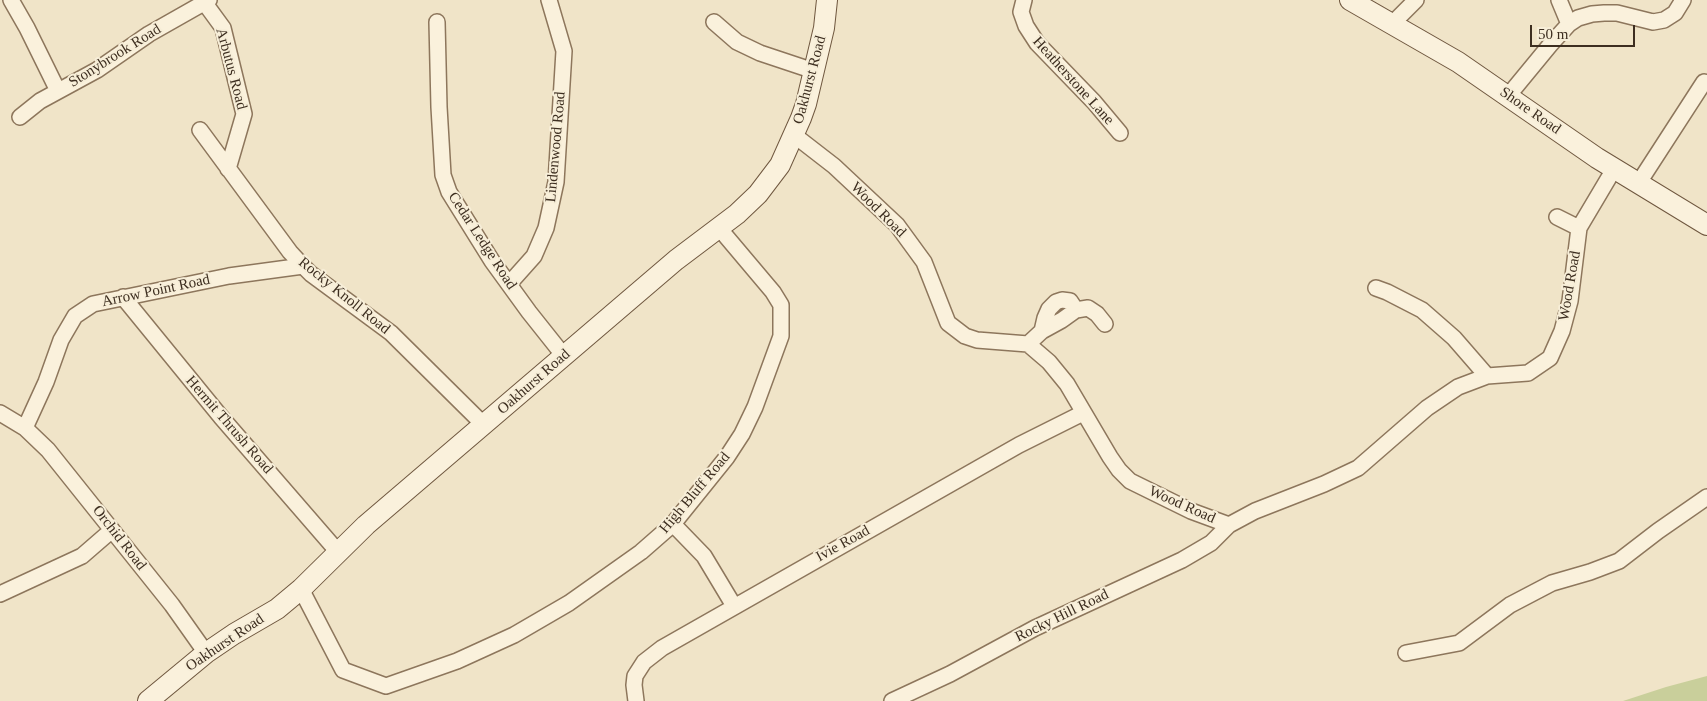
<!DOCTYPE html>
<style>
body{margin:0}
#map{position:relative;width:1707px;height:701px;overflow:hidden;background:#f0e4c8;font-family:Georgia,serif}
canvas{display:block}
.scale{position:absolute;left:1530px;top:25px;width:105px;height:22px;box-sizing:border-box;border:2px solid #3d2e20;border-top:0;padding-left:6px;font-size:15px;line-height:18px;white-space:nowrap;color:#3d2e20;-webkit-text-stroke:4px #f7eed8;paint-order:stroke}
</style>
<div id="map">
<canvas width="1707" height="701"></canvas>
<div class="scale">50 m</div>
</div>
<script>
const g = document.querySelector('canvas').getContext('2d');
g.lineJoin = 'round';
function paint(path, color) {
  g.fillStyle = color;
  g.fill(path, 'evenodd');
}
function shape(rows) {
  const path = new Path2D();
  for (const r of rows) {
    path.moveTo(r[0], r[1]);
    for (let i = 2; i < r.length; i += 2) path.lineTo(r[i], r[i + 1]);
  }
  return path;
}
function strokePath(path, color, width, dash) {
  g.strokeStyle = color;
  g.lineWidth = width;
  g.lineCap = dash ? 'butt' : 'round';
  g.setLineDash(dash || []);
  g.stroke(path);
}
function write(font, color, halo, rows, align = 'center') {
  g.font = font + ' Georgia,serif';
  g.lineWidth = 4;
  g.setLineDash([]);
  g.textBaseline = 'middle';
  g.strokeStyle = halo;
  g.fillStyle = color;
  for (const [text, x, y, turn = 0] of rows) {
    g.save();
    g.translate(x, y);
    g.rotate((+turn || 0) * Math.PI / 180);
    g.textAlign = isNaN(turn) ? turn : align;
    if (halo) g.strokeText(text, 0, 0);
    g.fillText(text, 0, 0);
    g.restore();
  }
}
paint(shape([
 [1707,676,1707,701,1623,701,1666,687]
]), '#c9cf9b');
const street = shape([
 [11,0,27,28,58,91],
 [1024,0,1021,12,1026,26,1037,43,1094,102,1120,133],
 [1559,0,1569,24],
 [204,2,223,28,244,114,228,169],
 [437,22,439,107,443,175,449,192,492,261,529,312,564,356],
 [714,22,737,42,760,53,814,71],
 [1392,24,1416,0],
 [1508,96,1550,45,1569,24,1578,18,1592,14,1604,13,1617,13,1653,22,1664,20,1675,13,1683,0],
 [20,117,40,101,97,70,149,34,209,0],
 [200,130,290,252,303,266,311,274,391,333,484,425],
 [794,135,834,166,897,225,924,262,948,323,965,336,977,340,1028,344,1049,362,1067,384,1110,457,1119,470,1130,481,1191,511,1229,525,1255,511,1324,484,1358,468,1427,408,1458,387,1487,376,1528,373,1550,358,1562,331,1570,301,1579,228,1614,169],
 [1638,184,1704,82],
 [1557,217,1579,228],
 [509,284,534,256,546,228,556,182,564,51,549,0],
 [1376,288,1387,292,1422,310,1454,338,1487,376],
 [123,297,221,417,338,552],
 [1076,310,1088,308,1097,314,1105,324],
 [1028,344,1042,331,1045,318,1049,309,1056,302,1062,300,1070,301,1076,310,1062,320,1042,331],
 [0,413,25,428,48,450,172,605,206,653],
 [25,428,46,382,61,340,75,316,93,304,229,276,303,266],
 [673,524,704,556,734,606],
 [301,589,343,670,386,686,457,661,514,635,569,603,641,552,673,524,727,457,742,434,755,407,781,336,781,305,773,292,719,228],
 [0,594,82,556,112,530],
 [1406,653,1459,643,1510,605,1552,583,1590,572,1619,561,1658,531,1707,497],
 [636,701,634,685,635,676,644,662,662,648,1019,445,1083,413],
 [892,701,950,674,1035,628,1182,560,1211,543,1229,525]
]);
const secondary = shape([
 [1350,0,1458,62,1597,158,1707,225],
 [148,701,206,653,234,634,277,609,301,589,366,525,676,260,737,214,758,194,780,165,801,118,806,104,824,28,827,0]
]);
strokePath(street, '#8d765c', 18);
strokePath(secondary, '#6f573f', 22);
strokePath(street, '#faf1dc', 15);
strokePath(secondary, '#faf1dc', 20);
write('15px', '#3d2e20', '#f7eed8', [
 ["Stonybrook Road",115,56,-32],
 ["Arbutus Road",231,69,75],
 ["Oakhurst Road",810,80,-75],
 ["Heatherstone Lane",1073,81,48],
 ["Shore Road",1530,111,35],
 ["Lindenwood Road",556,147,-85],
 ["Wood Road",878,210,45],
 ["Cedar Ledge Road",482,241,57],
 ["Wood Road",1570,286,-80],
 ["Arrow Point Road",156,291,-12],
 ["Rocky Knoll Road",344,296,39],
 ["Oakhurst Road",534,382,-41],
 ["Hermit Thrush Road",229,425,49],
 ["High Bluff Road",695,493,-50],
 ["Wood Road",1182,505,24],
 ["Orchid Road",119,538,52],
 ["Ivie Road",843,544,-29],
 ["Rocky Hill Road",1062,616,-26],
 ["Oakhurst Road",225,643,-34]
]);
</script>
